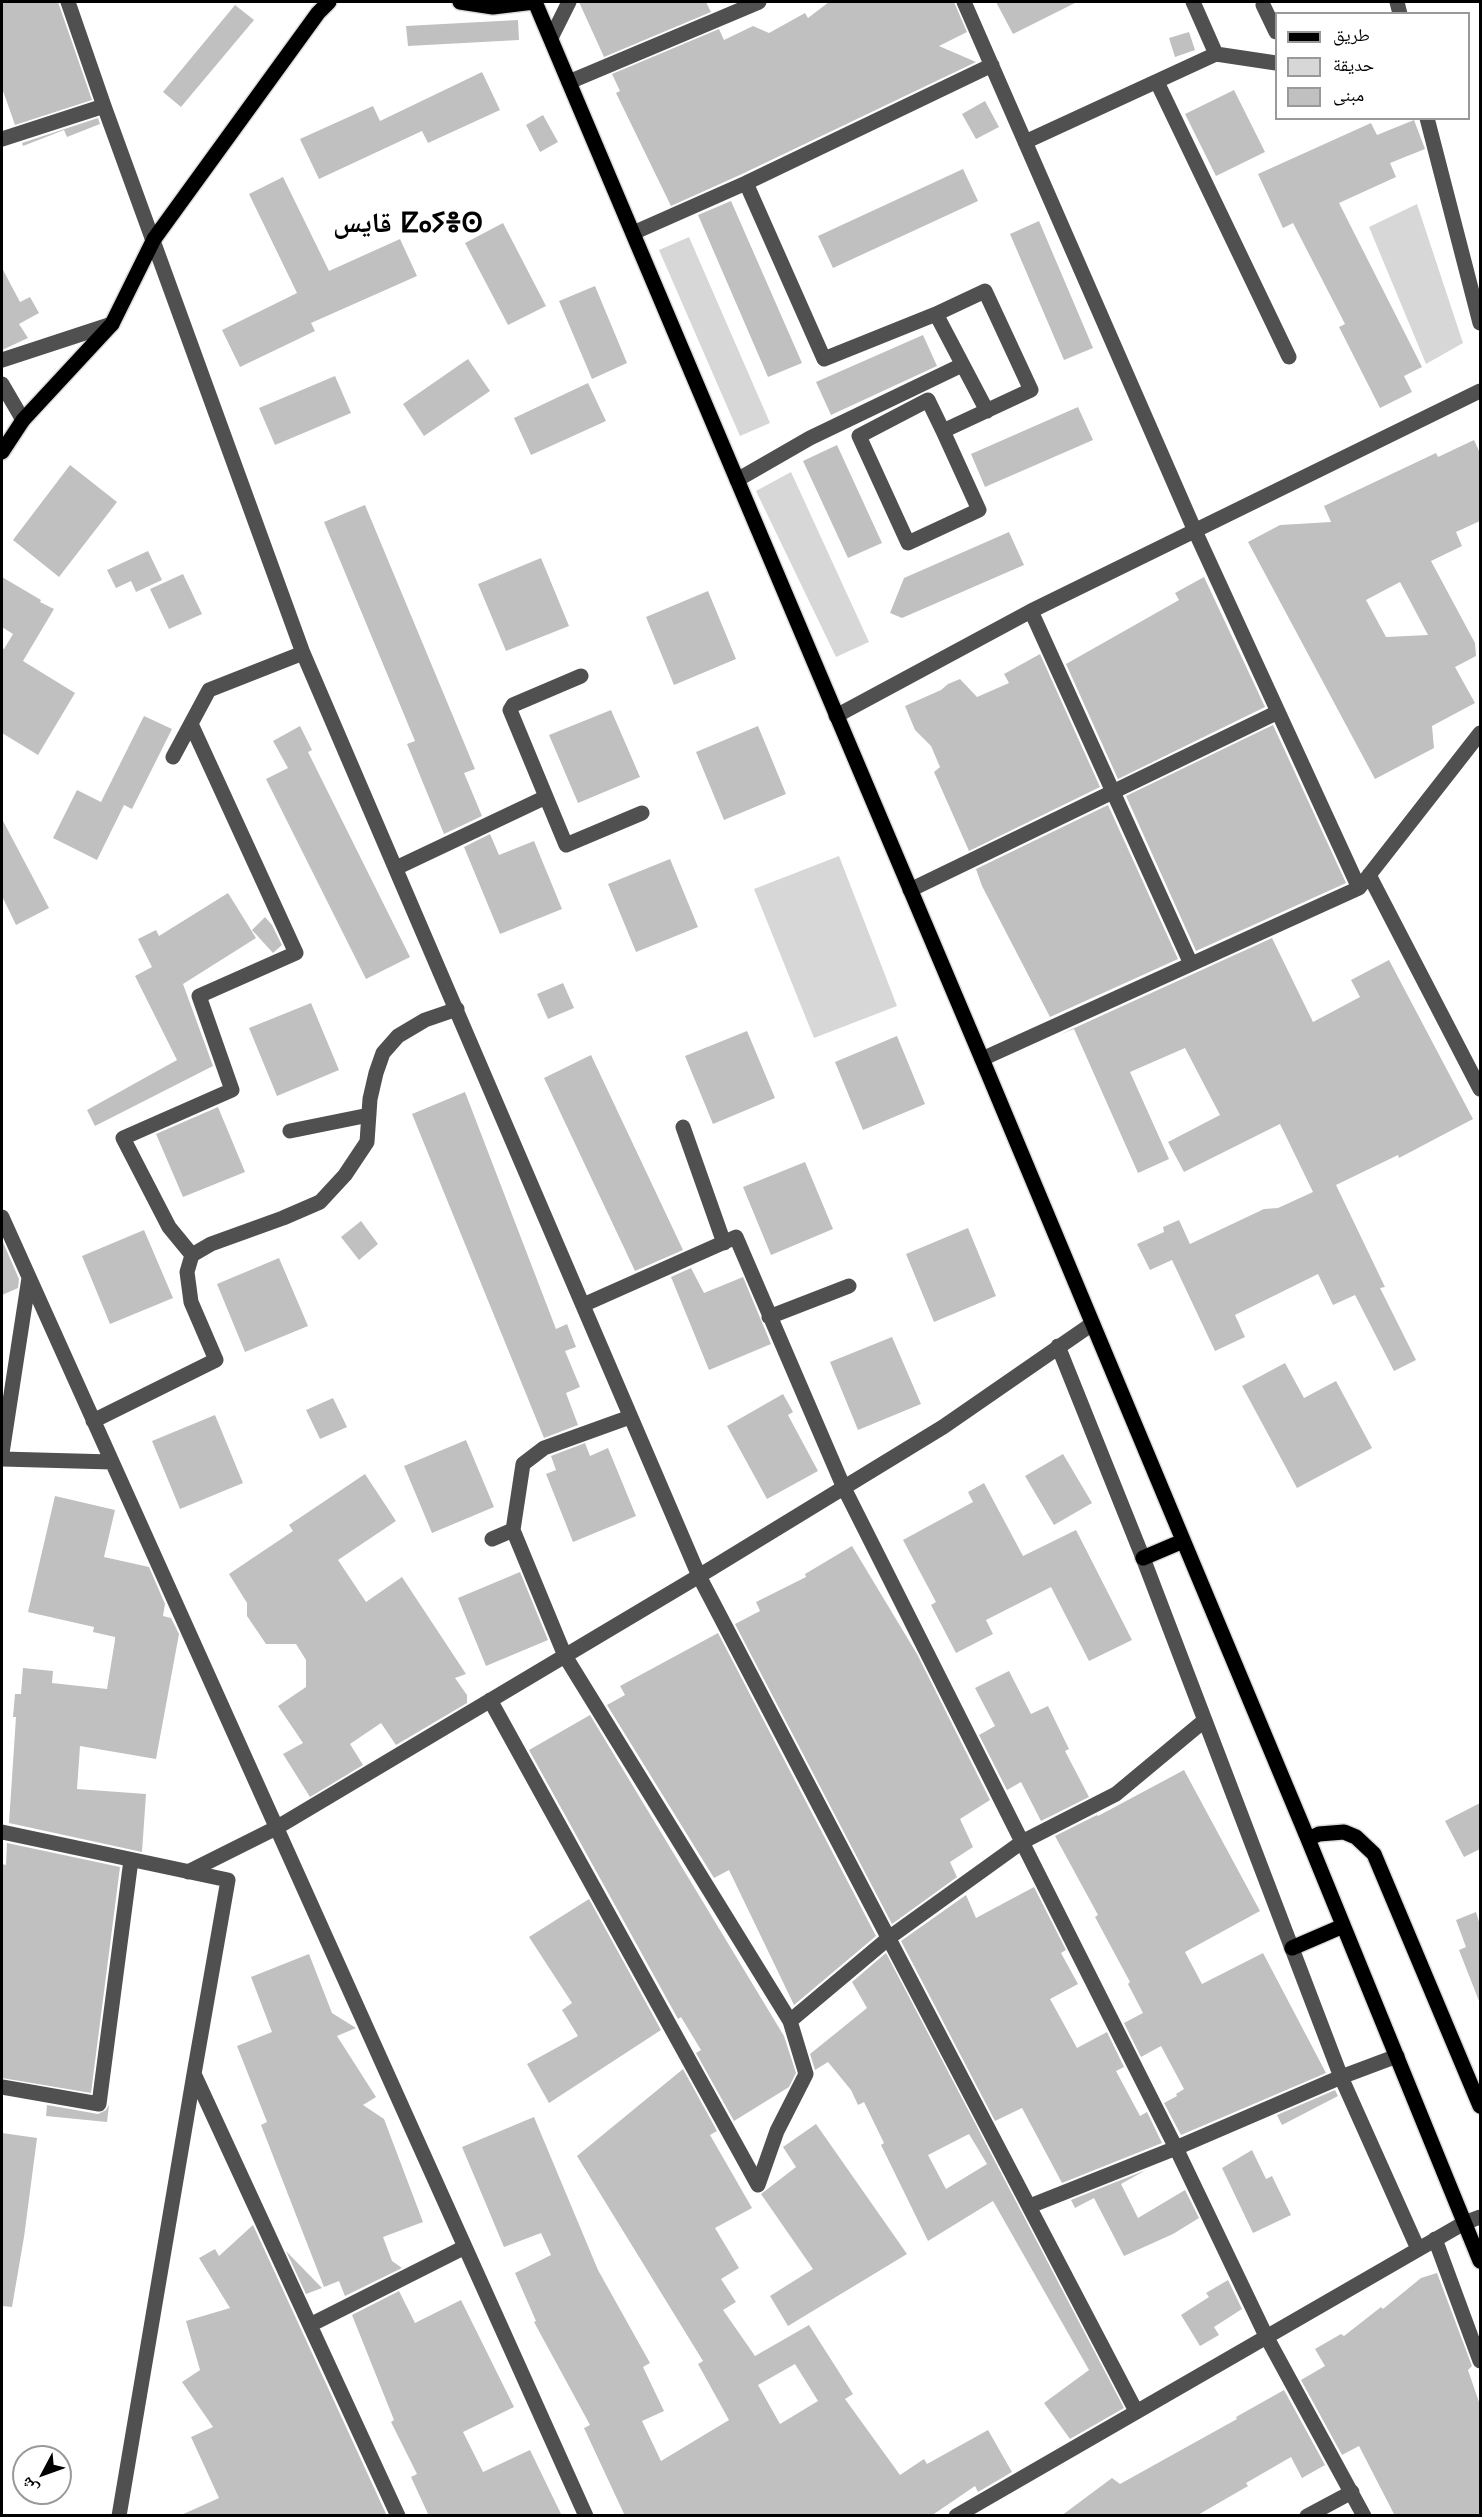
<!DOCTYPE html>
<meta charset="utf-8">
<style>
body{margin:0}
#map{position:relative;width:1482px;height:2517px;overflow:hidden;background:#fff;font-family:Jost,"Noto Naskh Arabic",sans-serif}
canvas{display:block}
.frame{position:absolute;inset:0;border:3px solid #000;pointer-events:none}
.legend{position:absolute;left:1275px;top:12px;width:195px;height:108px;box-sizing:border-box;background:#fff;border:2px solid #999;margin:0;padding:8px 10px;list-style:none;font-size:18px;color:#000}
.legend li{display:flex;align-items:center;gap:12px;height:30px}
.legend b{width:30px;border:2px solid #999}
.north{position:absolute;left:12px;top:2445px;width:60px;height:60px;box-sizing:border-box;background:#fff;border:2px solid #999;border-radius:50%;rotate:229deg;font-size:16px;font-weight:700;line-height:24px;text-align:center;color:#000}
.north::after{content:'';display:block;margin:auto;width:21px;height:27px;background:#000;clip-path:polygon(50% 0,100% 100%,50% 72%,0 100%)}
</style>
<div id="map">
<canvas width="1482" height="2517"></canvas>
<div class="frame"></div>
<ul class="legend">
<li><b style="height:8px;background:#000"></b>طريق</li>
<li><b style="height:16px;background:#d7d7d7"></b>حديقة</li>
<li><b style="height:16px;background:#c0c0c0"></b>مبنى</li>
</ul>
<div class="north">ش</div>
</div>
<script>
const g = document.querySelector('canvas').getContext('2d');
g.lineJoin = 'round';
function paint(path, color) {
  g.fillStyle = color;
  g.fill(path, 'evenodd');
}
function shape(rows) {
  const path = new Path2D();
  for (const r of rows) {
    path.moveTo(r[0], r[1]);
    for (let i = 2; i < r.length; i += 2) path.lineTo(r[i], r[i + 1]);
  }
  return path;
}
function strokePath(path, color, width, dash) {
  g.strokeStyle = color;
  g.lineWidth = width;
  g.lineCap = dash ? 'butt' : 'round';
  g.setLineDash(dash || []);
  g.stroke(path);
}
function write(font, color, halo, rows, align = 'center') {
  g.font = font + ' Jost,"Noto Naskh Arabic","Noto Sans Tifinagh",sans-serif';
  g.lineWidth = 4.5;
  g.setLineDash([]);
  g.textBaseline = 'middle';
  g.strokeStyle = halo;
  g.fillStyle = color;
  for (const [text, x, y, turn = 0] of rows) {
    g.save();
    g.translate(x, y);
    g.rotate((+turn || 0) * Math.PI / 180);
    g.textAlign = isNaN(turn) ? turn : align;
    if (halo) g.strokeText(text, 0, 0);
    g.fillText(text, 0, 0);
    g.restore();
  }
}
paint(shape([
 [1417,204,1463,343,1426,364,1369,227],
 [689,237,770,423,740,436,659,250],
 [791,472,869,642,836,657,756,491],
 [839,856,897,1006,814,1038,754,889]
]), '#d7d7d7');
paint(shape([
 [2,2,58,2,92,100,15,125,2,88],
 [579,2,706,2,711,12,604,57],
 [829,2,954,2,967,32,939,46,976,62,742,174,671,206,616,93,620,91,612,74,719,29,724,40,753,26,769,33,805,13,808,18],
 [996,2,1077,2,1013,34],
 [235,5,254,20,181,107,163,92],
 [518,20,519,40,408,46,406,26],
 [1189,32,1195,50,1175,57,1169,38],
 [482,72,500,110,428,143,422,131,319,179,300,139,373,106,380,121],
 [1234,90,1265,152,1216,176,1185,114],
 [985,101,999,127,976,139,962,114],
 [543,115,558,142,540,152,526,125],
 [98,118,100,124,67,137,64,130,23,146,22,143],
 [1414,120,1425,149,1390,163,1396,177,1339,203,1422,367,1404,376,1412,392,1380,408,1339,327,1345,324,1293,223,1283,228,1258,174,1371,123,1377,135],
 [963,169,978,201,833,268,818,236],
 [283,177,329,271,400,239,417,276,311,323,315,331,240,367,222,330,297,293,249,194],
 [731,201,802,363,768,377,698,215],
 [1039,221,1093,348,1064,360,1010,234],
 [503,223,546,306,508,325,465,243],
 [2,268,20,302,30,297,39,313,19,324,28,338,2,350],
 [595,286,627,363,592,379,559,301],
 [923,335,937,366,831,415,816,382],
 [468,359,490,391,424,436,403,404],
 [335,376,351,413,275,445,259,408],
 [588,383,606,421,531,455,514,418],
 [1078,407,1093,440,985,487,971,454],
 [1474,440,1480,453,1480,521,1456,532,1462,546,1431,561,1475,643,1476,656,1455,667,1475,703,1432,726,1434,748,1375,779,1248,542,1280,525,1331,522,1324,506,1436,453,1438,457],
 [1400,582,1428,635,1386,637,1366,600],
 [837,445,882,543,848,558,803,461],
 [70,465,117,502,59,577,13,540],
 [365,505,475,769,464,773,482,816,444,834,407,744,415,741,324,522],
 [1009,532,1024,565,902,618,890,613,904,578],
 [148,551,162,580,136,592,131,581,116,588,107,570],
 [541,558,569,626,506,651,478,584],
 [183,574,202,614,169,629,150,589],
 [2,577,41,600,40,602,54,609,23,661,75,693,38,755,2,733,2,648,4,649,13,634,2,627],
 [1204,577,1265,707,1118,779,1066,664,1179,600,1175,593],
 [708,591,736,659,674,685,646,617],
 [1040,654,1100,787,969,851,934,772,940,767,931,746,915,730,905,706,941,690,948,684,960,679,977,697,1009,683,1004,674],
 [611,710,640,777,578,803,549,735],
 [144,716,172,729,132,809,124,805,97,860,53,838,77,790,101,802],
 [1273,725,1346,883,1196,951,1126,796],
 [300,726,312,750,308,752,410,957,366,979,266,779,288,768,273,741],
 [758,726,786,794,724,820,696,752],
 [1108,805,1178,959,1050,1017,982,886,976,869],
 [2,819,49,908,16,925,2,896],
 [490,834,499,855,534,841,562,909,500,934,464,847],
 [670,859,698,927,636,952,608,884],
 [228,893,256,938,183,984,213,1066,95,1126,87,1110,177,1060,135,976,152,967,138,939,156,930,159,936],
 [265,917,272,925,282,945,273,953,252,930],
 [1272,938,1313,1022,1360,997,1351,980,1389,960,1473,1119,1399,1158,1398,1155,1336,1185,1385,1287,1380,1288,1416,1360,1394,1371,1355,1295,1333,1305,1318,1274,1235,1315,1245,1337,1215,1351,1172,1260,1150,1270,1137,1244,1164,1232,1163,1227,1179,1220,1190,1244,1264,1209,1278,1208,1313,1192,1280,1124,1184,1172,1168,1142,1220,1115,1185,1048,1130,1072,1169,1159,1138,1173,1074,1029,1059,1035],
 [563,983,574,1008,548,1019,537,994],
 [311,1003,339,1070,277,1096,249,1028],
 [747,1031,775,1098,713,1124,685,1056],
 [897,1036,925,1104,863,1130,835,1062],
 [591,1055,683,1250,635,1271,544,1078],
 [465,1092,556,1329,567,1324,576,1347,565,1351,580,1387,566,1393,578,1425,544,1438,412,1114],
 [218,1107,245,1172,183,1197,156,1134],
 [805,1162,833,1229,771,1255,743,1187],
 [361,1221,378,1244,359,1260,341,1237],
 [968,1228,996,1296,934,1322,906,1254],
 [144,1230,173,1298,110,1324,82,1256],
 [2,1240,19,1279,18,1288,2,1295],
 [279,1258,308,1326,245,1352,217,1284],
 [691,1268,704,1293,743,1277,771,1344,709,1370,671,1277],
 [892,1337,921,1404,858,1430,830,1362],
 [1285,1363,1304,1398,1336,1381,1372,1448,1297,1488,1242,1386],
 [783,1394,793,1412,788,1415,818,1471,767,1499,727,1426],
 [333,1398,347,1427,320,1439,306,1410],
 [215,1415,243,1483,180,1509,152,1441],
 [466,1440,494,1507,432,1533,404,1466],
 [585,1443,590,1456,608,1448,636,1516,573,1542,546,1474,556,1470,551,1456],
 [1063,1454,1092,1503,1054,1525,1025,1476],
 [365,1474,396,1521,338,1560,366,1602,402,1577,466,1674,455,1678,467,1695,467,1703,396,1745,381,1723,350,1744,363,1765,310,1797,283,1754,303,1743,278,1706,306,1687,306,1660,296,1644,266,1644,247,1616,247,1603,229,1574,293,1531,289,1525],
 [984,1483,1023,1556,1076,1530,1132,1640,1089,1661,1051,1587,986,1620,993,1634,956,1653,931,1605,936,1602,903,1540,973,1502,968,1492],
 [55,1496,115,1510,104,1557,149,1567,165,1604,163,1616,171,1618,179,1634,156,1759,80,1746,77,1789,146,1794,142,1852,9,1823,16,1717,13,1717,15,1694,21,1694,23,1668,53,1671,52,1683,107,1689,115,1640,115,1637,93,1632,94,1627,28,1612],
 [852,1546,917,1654,990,1800,960,1819,973,1847,950,1862,957,1877,892,1924,735,1624,760,1611,756,1602,806,1577,805,1574],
 [520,1572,548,1640,486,1666,458,1598],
 [718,1633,876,1936,794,2005,729,1870,714,1878,607,1705,625,1695,620,1686],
 [1009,1671,1031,1714,1048,1706,1069,1749,1065,1751,1089,1797,1041,1821,1021,1782,1007,1790,979,1735,995,1726,975,1688],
 [590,1715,784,2036,796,2073,789,2087,734,2121,696,2053,701,2050,681,2017,678,2019,529,1750],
 [1184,1770,1260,1911,1185,1952,1202,1984,1263,1953,1326,2073,1181,2135,1164,2103,1177,2096,1176,2094,1184,2089,1161,2046,1141,2057,1124,2023,1143,2013,1128,1984,1130,1982,1095,1917,1098,1915,1055,1836,1097,1815,1098,1816],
 [1480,1803,1480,1849,1464,1857,1445,1821],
 [7,1843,120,1867,91,2093,2,2078,2,1864,6,1865],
 [1034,1887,1066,1950,1061,1953,1078,1984,1050,1999,1077,2048,1107,2032,1124,2067,1116,2071,1140,2116,1147,2112,1162,2143,1062,2183,1022,2108,995,2121,901,1941,966,1895,976,1918],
 [589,1899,661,2030,549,2103,527,2064,578,2036,562,2010,572,2003,529,1937],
 [1476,1912,1480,1925,1479,2001,1459,1950,1466,1947,1456,1920],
 [886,1953,1124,2408,1070,2439,1044,2403,1089,2370,993,2201,928,2241,881,2145,884,2143,864,2102,858,2105,851,2090,828,2062,815,2070,810,2054,867,2008,852,1982],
 [969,2134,987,2164,946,2189,928,2155],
 [309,1954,332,2013,356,2028,337,2036,376,2097,363,2105,384,2119,423,2222,383,2237,392,2261,402,2268,345,2296,339,2281,324,2287,261,2125,267,2122,237,2046,272,2032,251,1977],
 [683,2069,717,2131,710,2135,752,2208,715,2228,739,2268,721,2279,736,2302,723,2310,755,2356,809,2325,853,2394,845,2399,900,2475,924,2459,927,2464,988,2430,1012,2472,978,2492,975,2486,931,2516,625,2516,584,2428,590,2425,534,2322,536,2321,515,2273,551,2255,541,2233,504,2247,462,2147,534,2117,598,2270,650,2363,643,2367,664,2411,642,2421,661,2461,729,2420,698,2364,703,2361,577,2156],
 [795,2364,818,2401,780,2424,758,2385],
 [1335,2090,1338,2096,1282,2125,1277,2115],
 [47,2105,98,2114,106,2110,109,2105,107,2122,46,2116],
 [816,2124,907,2254,788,2326,770,2296,813,2269,761,2194,796,2167,783,2147],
 [2,2133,37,2138,24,2237,12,2307,2,2306],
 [1252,2150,1266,2179,1272,2176,1291,2215,1253,2233,1222,2168],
 [1146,2170,1121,2184,1138,2218,1185,2190,1199,2218,1173,2234,1124,2256,1094,2198,1075,2208,1071,2200],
 [253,2225,387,2516,179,2516,219,2498,191,2437,213,2427,182,2382,200,2370,186,2321,230,2308,199,2258,215,2249,219,2256],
 [286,2251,322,2288,306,2294],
 [1437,2273,1472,2366,1468,2370,1480,2405,1480,2516,1395,2516,1359,2446,1342,2455,1301,2380,1325,2366,1315,2349,1341,2334,1344,2336,1381,2307,1383,2309,1421,2278],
 [1228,2280,1242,2309,1214,2327,1219,2335,1200,2346,1181,2315,1209,2297,1206,2293],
 [399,2291,415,2323,461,2300,514,2407,463,2432,483,2472,530,2450,562,2516,429,2516,411,2477,417,2474,391,2422,394,2420,352,2315],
 [1284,2390,1325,2465,1302,2478,1291,2457,1246,2483,1248,2486,1196,2516,1061,2516,1112,2478,1120,2484,1237,2419,1236,2417]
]), '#c0c0c0');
const major = shape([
 [460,2,493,7,534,2],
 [535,2,982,1059,1308,1839,1480,2261],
 [2,452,23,420,112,324,154,239,318,13,329,2],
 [1143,1558,1183,1541],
 [1308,1839,1319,1834,1344,1832,1356,1837,1374,1854,1480,2106],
 [1292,1948,1343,1926]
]);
strokePath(major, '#dbdbdb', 18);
strokePath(shape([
 [68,2,104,106,303,653,699,1576,276,1828,188,1872],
 [964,2,1195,531,1359,888],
 [1193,2,1216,54],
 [1397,2,1400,14],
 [1263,5,1276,32],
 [551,38,569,2],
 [569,82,759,2],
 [1157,82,1289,357],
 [1427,118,1480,323],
 [2,139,104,106],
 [1025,142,1216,54,1276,63],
 [746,183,824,359,936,314,985,291,1031,390,943,431,979,510,908,543,859,436,928,400,943,431],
 [633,233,746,183,992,65],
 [936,314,987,411],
 [2,360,112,324],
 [2,384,23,420],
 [737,480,810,438,962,365],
 [1031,611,1191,964],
 [581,676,513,705,510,710,566,845,642,813],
 [836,716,1031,611,1480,391],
 [191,724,296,953,199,996,232,1090,123,1138,169,1227,192,1255],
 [173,757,209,690,303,653],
 [396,868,546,797],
 [1369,875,1480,1089],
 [910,890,1278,712],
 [982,1059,1359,888,1480,733],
 [683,1127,724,1243],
 [290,1131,369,1115],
 [2,1217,586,2516],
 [583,1305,736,1237,844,1488,1176,2148,1266,2336,1364,2516],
 [769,1317,849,1286],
 [1092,1324,943,1427,699,1576,1136,2411],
 [1058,1346,1143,1558,1341,2077,1418,2249],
 [93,1421,216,1360,191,1302,187,1272,192,1255,211,1244,283,1218,320,1202,345,1175,367,1142,370,1099,376,1073,383,1053,398,1036,425,1020,457,1009],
 [2,1453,29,1278],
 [2,1459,112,1462],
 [513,1530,565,1656,790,2021,890,1937,1022,1842,1116,1794,1205,1720],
 [492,1539,513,1530,523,1464,544,1448,630,1417],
 [490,1700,758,2185],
 [2,1832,228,1880,194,2074,398,2516],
 [2,2087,99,2104,131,1860],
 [758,2185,777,2131,806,2074,790,2021],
 [1030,2206,1176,2148,1341,2077,1397,2056],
 [1435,2239,1480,2361],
 [310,2325,465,2247],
 [119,2516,194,2074],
 [956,2516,1464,2223,1480,2217],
 [1307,2516,1352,2492]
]), '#505050', 15);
strokePath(major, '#000', 15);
write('bold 28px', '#000', '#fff', [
 ["قايس ⵇⴰⵢⴻⵙ",408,225]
]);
</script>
